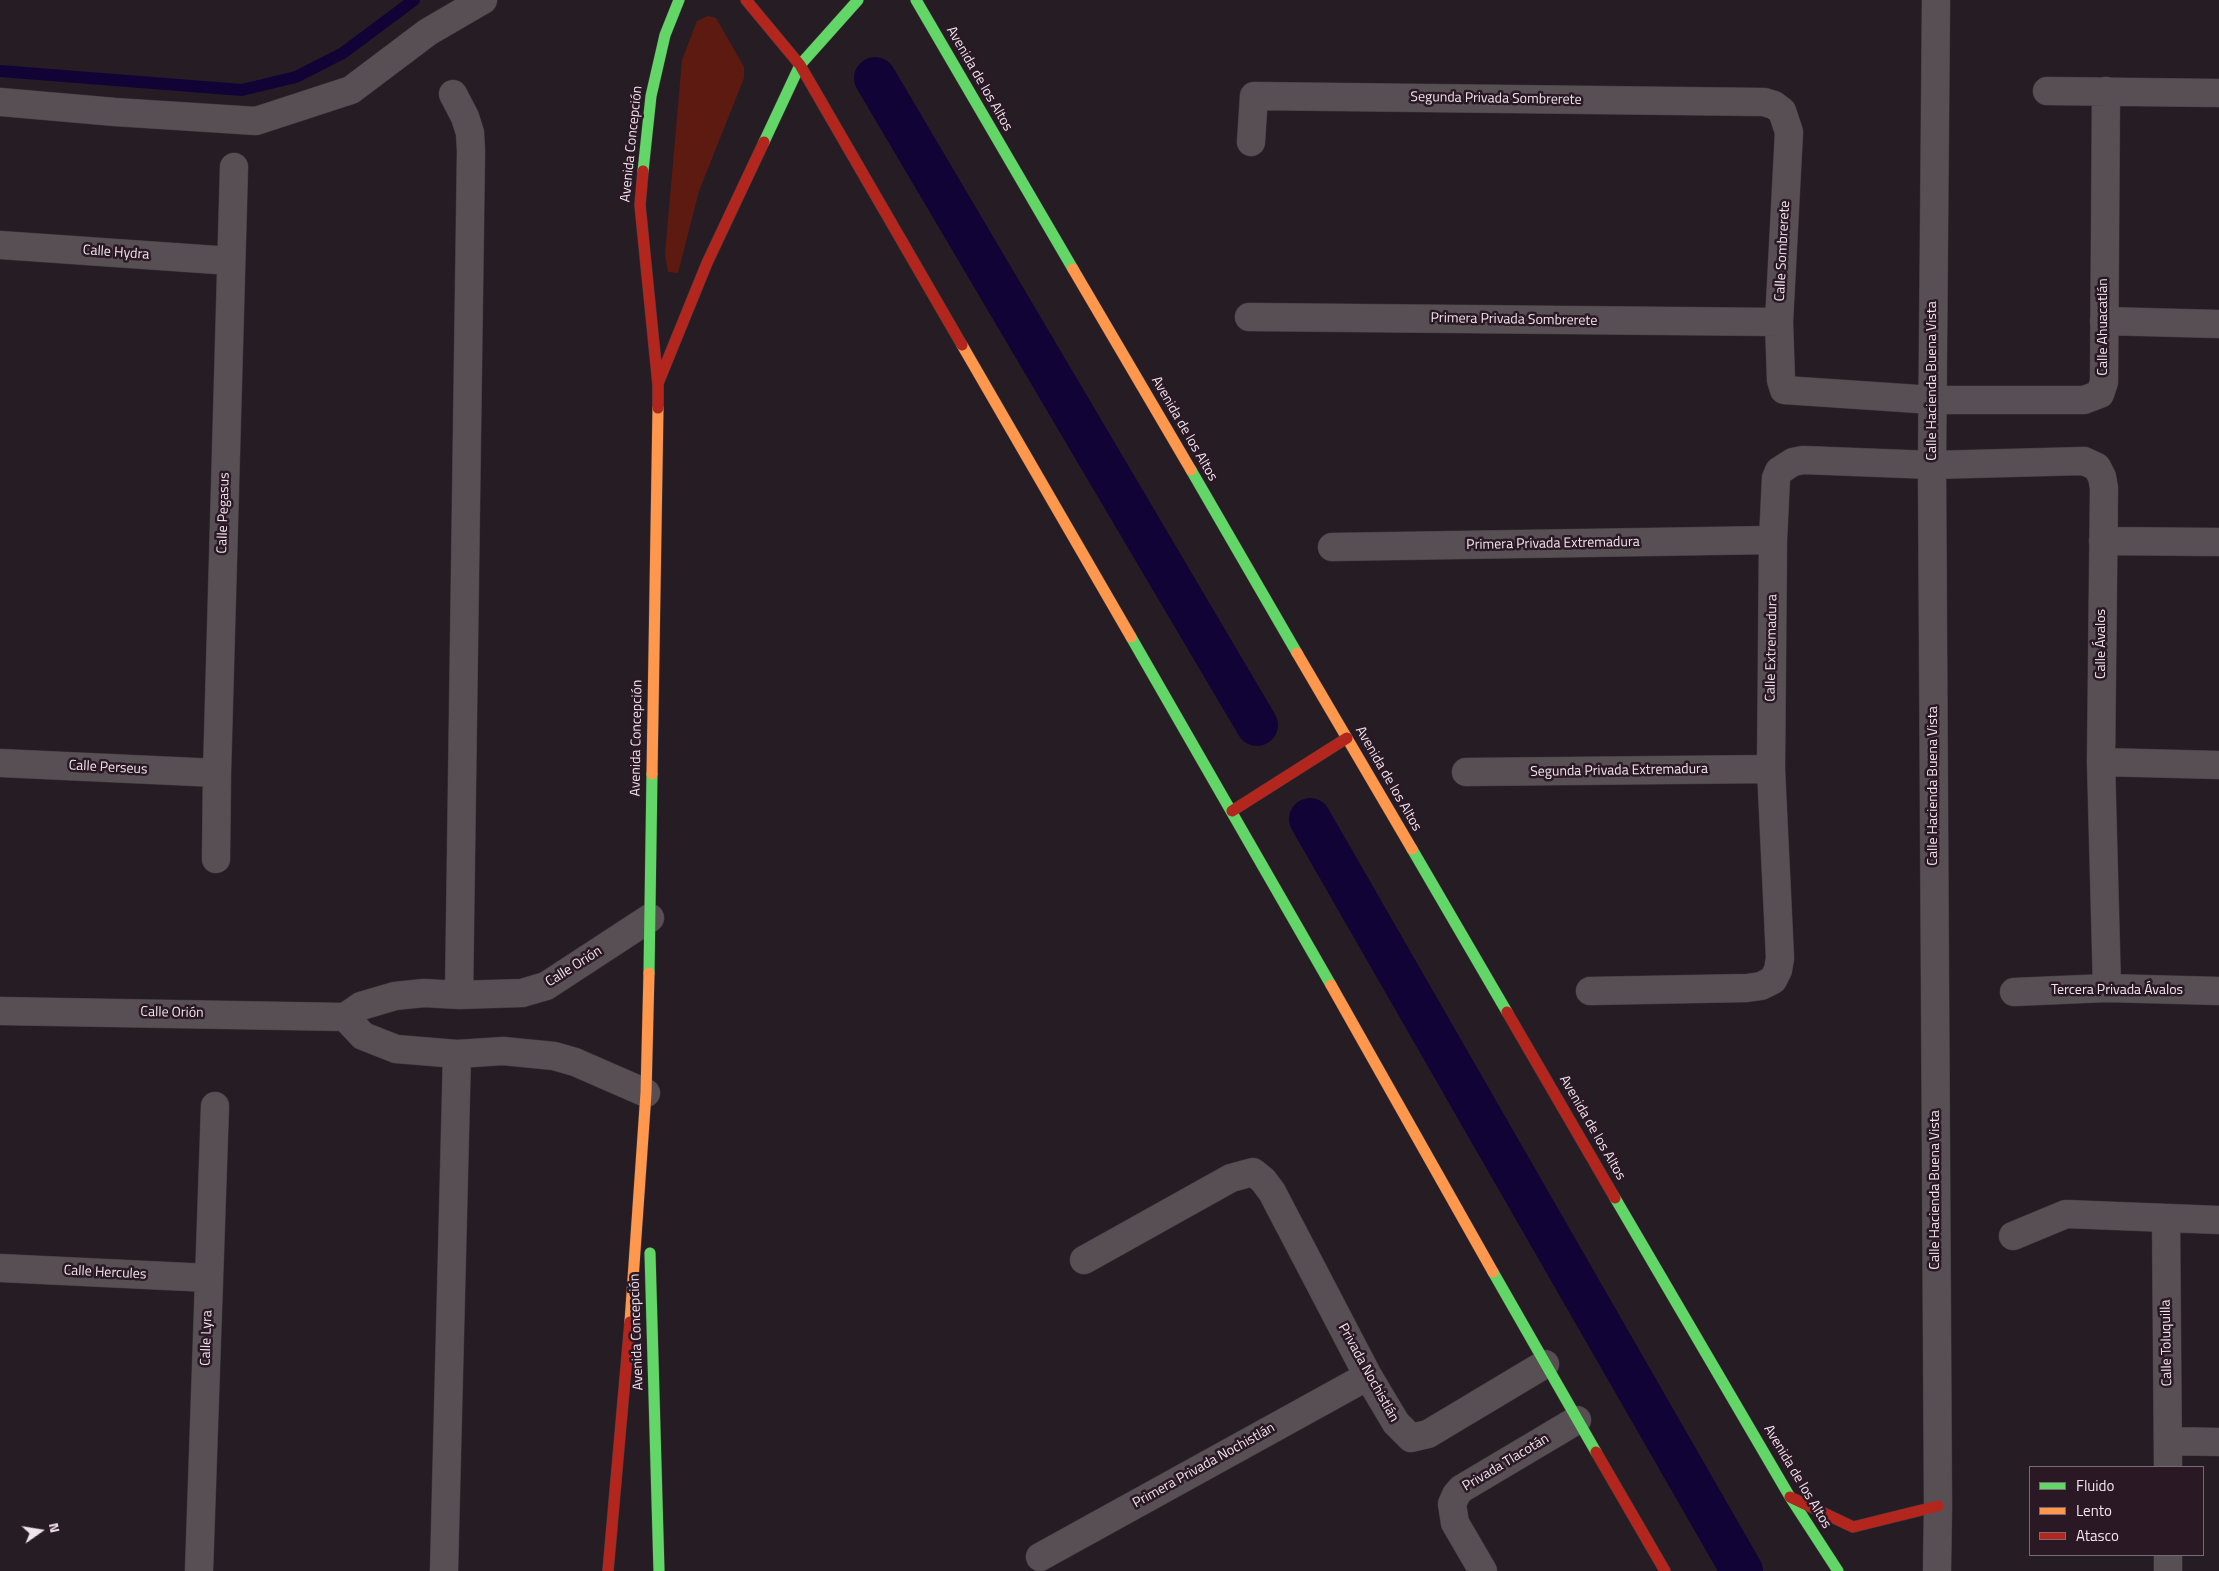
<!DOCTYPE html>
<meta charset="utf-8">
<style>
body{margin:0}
#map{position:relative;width:2219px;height:1571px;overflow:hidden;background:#261d24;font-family:"Titillium Web",sans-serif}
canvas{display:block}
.legend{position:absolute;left:2029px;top:1466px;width:175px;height:90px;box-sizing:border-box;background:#2a1925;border:1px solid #796a75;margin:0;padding:6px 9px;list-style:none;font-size:15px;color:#f0e4ec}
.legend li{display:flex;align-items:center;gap:10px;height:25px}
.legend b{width:25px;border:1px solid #796a75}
.north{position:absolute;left:15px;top:1506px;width:50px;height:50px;-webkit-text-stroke:4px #2a1925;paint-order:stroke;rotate:77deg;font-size:14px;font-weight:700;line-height:20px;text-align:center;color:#f0e4ec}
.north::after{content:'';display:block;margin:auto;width:18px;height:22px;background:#f0e4ec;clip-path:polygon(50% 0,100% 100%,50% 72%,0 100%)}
</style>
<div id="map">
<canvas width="2219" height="1571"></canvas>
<ul class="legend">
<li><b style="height:6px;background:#63d668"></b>Fluido</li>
<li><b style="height:6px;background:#ff974d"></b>Lento</li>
<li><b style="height:6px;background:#b3261e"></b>Atasco</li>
</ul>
<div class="north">N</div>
</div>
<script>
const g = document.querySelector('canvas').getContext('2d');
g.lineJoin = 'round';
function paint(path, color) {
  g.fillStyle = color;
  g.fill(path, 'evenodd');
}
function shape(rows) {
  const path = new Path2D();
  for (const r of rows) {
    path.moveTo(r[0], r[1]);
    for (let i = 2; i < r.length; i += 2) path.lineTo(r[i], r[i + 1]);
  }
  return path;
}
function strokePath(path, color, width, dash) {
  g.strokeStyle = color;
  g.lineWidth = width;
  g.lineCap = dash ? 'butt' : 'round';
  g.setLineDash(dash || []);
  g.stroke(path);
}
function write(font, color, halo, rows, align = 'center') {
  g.font = font + ' "Titillium Web",sans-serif';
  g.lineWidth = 5;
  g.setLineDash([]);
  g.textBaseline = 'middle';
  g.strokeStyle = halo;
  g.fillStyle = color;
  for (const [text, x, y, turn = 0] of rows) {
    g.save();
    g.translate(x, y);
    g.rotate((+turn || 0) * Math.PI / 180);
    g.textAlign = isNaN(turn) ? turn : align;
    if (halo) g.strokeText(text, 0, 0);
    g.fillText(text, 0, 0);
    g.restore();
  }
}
paint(shape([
 [708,16,716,18,744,67,744,78,699,191,678,273,668,272,665,254,682,60,697,21]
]), '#5d1a10');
strokePath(shape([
 [0,71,242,90,296,77,343,53,414,0]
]), '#110336', 12);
strokePath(shape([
 [875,78,1257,725],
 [1310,819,1742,1571]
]), '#110336', 42);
const street = shape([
 [1936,0,1932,465,1938,1506,1937,1571],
 [2047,91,2219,93],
 [453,94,465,117,470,133,471,151,459,995],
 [0,102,115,112,256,121,351,90,428,32,483,0],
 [1251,142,1254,96,1764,102,1774,105,1782,111,1789,132,1779,322,1781,380,1784,390,1933,400,2084,400,2100,394,2104,382,2106,91],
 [0,245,231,261],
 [1249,317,1779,322],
 [2104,321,2219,324],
 [2103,541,2219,542],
 [1332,547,1773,540],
 [2101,762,2219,765],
 [0,763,217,773],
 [1466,772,1771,769],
 [216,859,217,773,234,167],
 [1590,991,1747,988,1761,986,1773,980,1778,970,1780,958,1771,769,1773,540,1776,478,1779,471,1793,462,1803,460,1932,465,2084,461,2097,467,2102,477,2104,488,2101,762,2107,988],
 [2014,992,2107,988,2219,991],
 [0,1011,345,1017,361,1006,395,996,424,993,459,995,522,993,546,986,650,918],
 [345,1017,363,1036,396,1049,457,1054,503,1051,554,1056,575,1062,646,1093],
 [2166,1218,2168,1467],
 [2013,1236,2066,1214,2219,1220],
 [1084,1260,1231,1178,1253,1172,1263,1180,1272,1192,1368,1376,1396,1423,1411,1438,1428,1434,1545,1364],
 [0,1268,209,1278],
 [2168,1441,2219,1442],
 [2168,1555,2168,1571],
 [1040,1557,1368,1376],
 [199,1571,215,1106],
 [444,1571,457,1054],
 [1483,1571,1455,1523,1452,1504,1456,1495,1461,1489,1577,1420]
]);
const fast = shape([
 [916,0,1073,269],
 [764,142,800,65,858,0],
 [643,171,651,96,665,35,679,0],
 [1191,470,1297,653],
 [1131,637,1331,985],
 [1412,849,1507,1012],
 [649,973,652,774],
 [1615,1198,1790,1497,1838,1571],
 [650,1253,659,1571],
 [1493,1272,1596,1452]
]);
const slow = shape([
 [1073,269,1191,470],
 [962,345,1131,637],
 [1297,653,1412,849],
 [652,774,658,408],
 [1331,985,1493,1272],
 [630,1322,646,1093,649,973]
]);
const jam = shape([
 [746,0,800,65,962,345],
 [643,171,640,205,658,385,658,408],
 [659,381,707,263,764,142],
 [1232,811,1347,738],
 [1507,1012,1615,1198],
 [1596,1452,1665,1571],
 [1790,1497,1853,1527,1938,1506],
 [608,1571,630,1322]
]);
strokePath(street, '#3f383d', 29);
strokePath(fast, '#3f383d', 12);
strokePath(slow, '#3f383d', 12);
strokePath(jam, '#3f383d', 12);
strokePath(street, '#574f54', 28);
strokePath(fast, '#63d668', 11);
strokePath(slow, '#ff974d', 11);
strokePath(jam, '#b3261e', 11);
write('14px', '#f0e4ec', '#2a1925', [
 ["Avenida de los Altos",979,79,60],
 ["Segunda Privada Sombrerete",1496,99,1],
 ["Avenida Concepción",632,144,-84],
 ["Calle Sombrerete",1783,251,-87],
 ["Calle Hydra",116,253,4],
 ["Primera Privada Sombrerete",1514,320,1],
 ["Calle Ahuacatlán",2104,327,-90],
 ["Calle Hacienda Buena Vista",1933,381,-90],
 ["Avenida de los Altos",1184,429,60],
 ["Calle Pegasus",224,513,-88],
 ["Primera Privada Extremadura",1553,544,-1],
 ["Calle Ávalos",2102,644,-90],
 ["Calle Extremadura",1772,648,-89],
 ["Avenida Concepción",637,738,-89],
 ["Calle Perseus",108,768,3],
 ["Segunda Privada Extremadura",1619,771,-1],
 ["Avenida de los Altos",1388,779,60],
 ["Calle Hacienda Buena Vista",1934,786,-90],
 ["Calle Orión",574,967,-32],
 ["Tercera Privada Ávalos",2117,991],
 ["Calle Orión",172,1013,1],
 ["Avenida de los Altos",1592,1128,60],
 ["Calle Hacienda Buena Vista",1936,1190,-90],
 ["Calle Hercules",105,1273,3],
 ["Avenida Concepción",637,1332,-92],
 ["Calle Lyra",207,1338,-88],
 ["Calle Toluquilla",2167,1343,-91],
 ["Privada Nochistlán",1368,1373,61],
 ["Privada Tlacotán",1506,1463,-31],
 ["Primera Privada Nochistlán",1204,1466,-29],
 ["Avenida de los Altos",1797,1477,59]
]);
</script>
